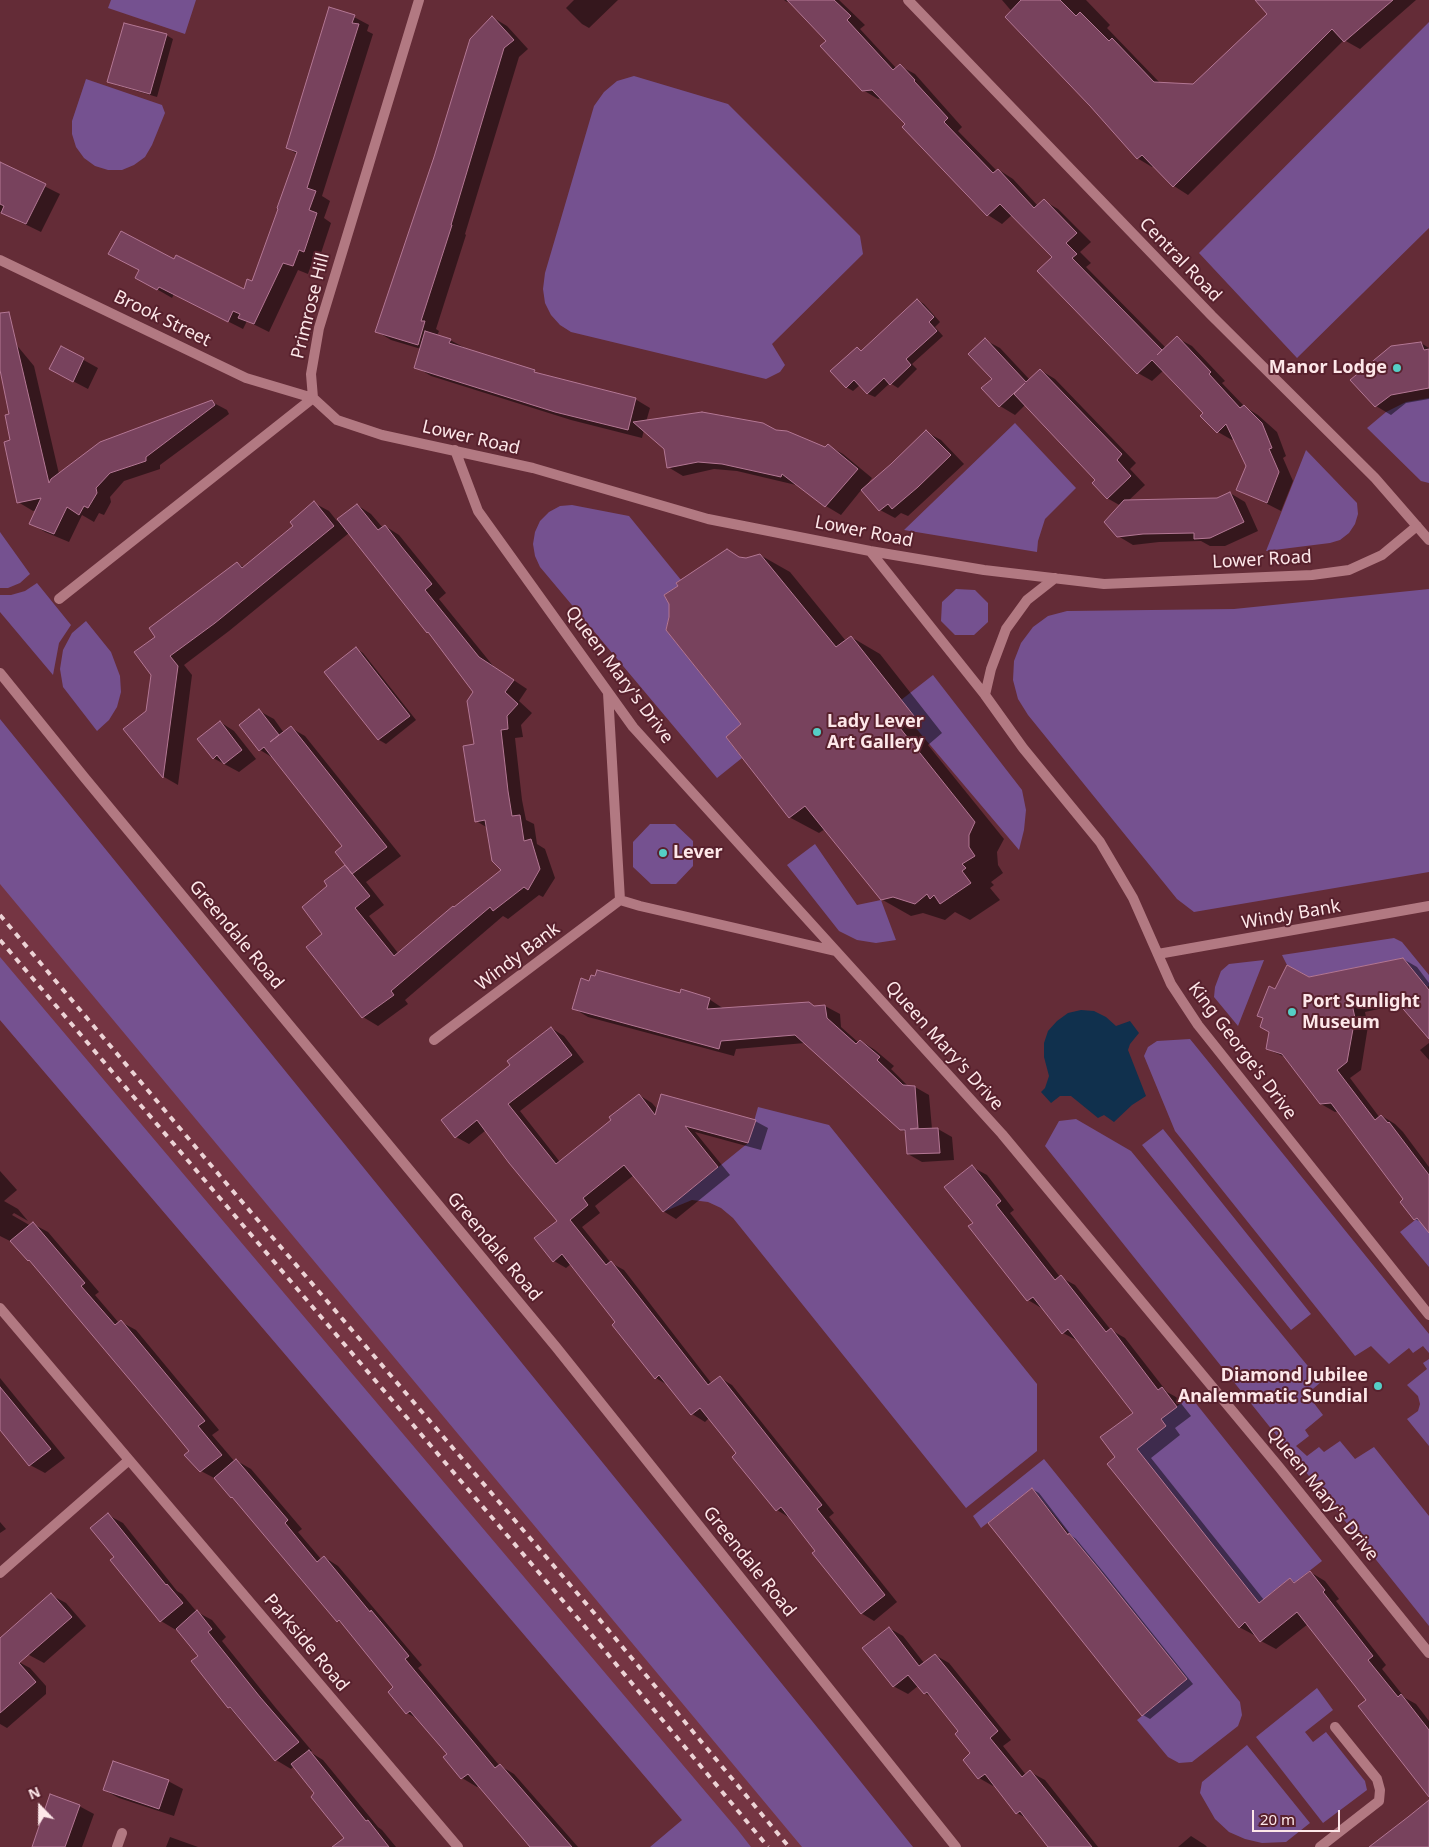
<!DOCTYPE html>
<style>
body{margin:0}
#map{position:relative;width:1429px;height:1847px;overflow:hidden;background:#642c37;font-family:"Noto Sans",sans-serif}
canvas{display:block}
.north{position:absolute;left:15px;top:1782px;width:50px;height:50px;-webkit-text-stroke:4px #58212d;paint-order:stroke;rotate:338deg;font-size:14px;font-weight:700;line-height:20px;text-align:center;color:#fde7e9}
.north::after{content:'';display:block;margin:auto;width:18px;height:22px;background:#fde7e9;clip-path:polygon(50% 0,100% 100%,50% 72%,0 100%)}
.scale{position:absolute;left:1252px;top:1810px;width:88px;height:22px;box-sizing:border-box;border:2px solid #fde7e9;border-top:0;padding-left:6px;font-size:15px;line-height:18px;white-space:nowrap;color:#fde7e9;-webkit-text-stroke:4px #58212d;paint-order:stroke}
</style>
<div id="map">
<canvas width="1429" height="1847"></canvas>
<div class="north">N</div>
<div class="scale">20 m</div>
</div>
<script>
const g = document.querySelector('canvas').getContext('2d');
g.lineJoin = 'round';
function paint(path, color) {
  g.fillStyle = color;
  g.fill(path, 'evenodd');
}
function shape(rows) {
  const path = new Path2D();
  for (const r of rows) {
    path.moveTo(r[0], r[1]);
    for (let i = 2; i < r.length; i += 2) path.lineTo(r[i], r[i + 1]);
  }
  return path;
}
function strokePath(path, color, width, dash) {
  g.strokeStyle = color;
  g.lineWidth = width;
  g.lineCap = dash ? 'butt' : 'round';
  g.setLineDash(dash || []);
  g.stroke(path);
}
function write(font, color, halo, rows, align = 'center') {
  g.font = font + ' "Noto Sans",sans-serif';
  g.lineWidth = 4;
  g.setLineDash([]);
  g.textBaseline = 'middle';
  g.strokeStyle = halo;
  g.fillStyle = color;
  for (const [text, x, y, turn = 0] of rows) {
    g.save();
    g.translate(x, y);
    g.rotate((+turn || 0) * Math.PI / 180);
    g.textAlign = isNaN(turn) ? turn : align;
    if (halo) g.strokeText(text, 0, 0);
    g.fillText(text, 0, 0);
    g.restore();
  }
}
paint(shape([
 [0,725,903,1847,705,1847,0,1020]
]), '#753543');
paint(shape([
 [111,0,196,0,185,34,108,8],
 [1429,22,1429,228,1297,358,1199,253],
 [634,76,728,104,860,236,863,254,772,344,785,365,780,372,766,379,571,332,560,325,551,315,545,303,543,289,545,273,594,106,604,92,617,81],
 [86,79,162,105,165,113,152,145,145,157,134,165,122,170,108,170,95,166,84,158,76,147,72,134,72,121],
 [1429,398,1429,483,1421,481,1367,428,1386,412,1406,402],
 [1015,423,1076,488,1045,519,1038,541,1037,552,904,530],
 [1306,450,1357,503,1358,514,1355,524,1349,533,1340,540,1330,543,1266,551],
 [572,505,629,516,681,580,676,583,678,586,664,595,669,604,669,617,666,630,741,724,726,737,742,758,717,778,540,567,535,556,533,544,535,532,540,521,549,512,560,506],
 [0,532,30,574,20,583,8,588,0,588],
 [37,583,71,625,59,643,53,675,0,612,0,595,11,595,25,591],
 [956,589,975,590,988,603,988,622,974,635,955,635,941,621,942,602],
 [1429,589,1429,872,1194,912,1177,899,1028,715,1018,699,1013,680,1014,661,1021,643,1033,627,1048,616,1067,611,1234,609],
 [86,621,111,652,120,676,121,692,117,707,109,720,97,731,63,687,60,669,63,650,72,633],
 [933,675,1022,790,1026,810,1024,830,1019,850,909,720,901,700],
 [0,719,821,1732,913,1847,802,1847,0,884],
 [650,824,675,824,693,841,693,866,676,884,651,884,633,867,633,842],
 [815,844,857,905,881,900,896,940,876,943,857,940,839,931,787,865],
 [1394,938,1402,942,1429,975,1429,986,1427,987,1403,958,1309,977,1287,965,1282,955],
 [0,957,737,1829,751,1847,650,1847,682,1820,0,1020],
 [1264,960,1238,1026,1214,997,1215,987,1221,971,1229,964],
 [1190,1039,1429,1334,1429,1353,1423,1346,1413,1353,1409,1348,1389,1364,1371,1346,1355,1356,1175,1131,1144,1056,1148,1047,1157,1041],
 [758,1107,829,1125,1037,1384,1037,1451,966,1508,733,1218,721,1208,708,1202,692,1200,663,1212,748,1143],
 [1076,1119,1131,1151,1321,1382,1307,1394,1323,1415,1305,1430,1309,1436,1296,1446,1307,1456,1319,1447,1324,1452,1340,1441,1355,1459,1374,1447,1429,1516,1429,1626,1045,1146,1059,1121],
 [1163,1129,1311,1314,1291,1330,1142,1145],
 [1429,1209,1429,1267,1400,1232],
 [1429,1359,1429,1446,1407,1419,1418,1411,1420,1404,1418,1396,1407,1385,1427,1369,1423,1363],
 [1190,1396,1322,1561,1294,1583,1290,1578,1271,1593,1263,1608,1132,1444,1166,1426,1161,1419],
 [1044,1459,1240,1702,1242,1715,1238,1726,1192,1762,1179,1763,1168,1757,1137,1720,1187,1679,1032,1488,981,1528,973,1516],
 [1317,1688,1333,1710,1305,1732,1313,1742,1326,1732,1365,1781,1367,1790,1323,1823,1256,1737],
 [1247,1745,1310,1823,1286,1842,1262,1843,1245,1839,1229,1832,1215,1819,1200,1793,1202,1782]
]), '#755190');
paint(shape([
 [1081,1010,1094,1011,1106,1017,1116,1026,1130,1021,1139,1033,1130,1044,1128,1050,1146,1096,1132,1105,1114,1122,1104,1115,1098,1118,1071,1096,1060,1096,1051,1103,1041,1092,1045,1088,1049,1076,1044,1057,1044,1043,1048,1031,1057,1021,1068,1013]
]), '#10304d');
paint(shape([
 [574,0,618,0,589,28,582,24,566,8],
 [784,0,839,0,865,25,860,29,897,69,900,66,915,74,962,127,958,131,997,171,999,170,1013,179,1038,206,1044,201,1058,209,1091,242,1080,252,1091,263,1086,267,1166,348,1177,338,1192,346,1225,381,1222,383,1245,407,1258,415,1277,432,1286,456,1283,458,1293,481,1281,511,1238,489,1248,466,1234,438,1232,440,1218,432,1205,413,1164,370,1152,381,1138,373,1053,257,1012,215,1002,224,988,215,882,98,878,99,863,90,827,41,789,0,787,2],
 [1002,0,1086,0,1110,25,1107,28,1161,84,1194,85,1269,14,1267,0,1416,0,1360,49,1344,40,1188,195,1174,186,1154,166,1152,167,1137,158],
 [354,17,369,25,367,31,373,34,322,196,330,201,324,218,331,223,319,259,314,257,308,274,298,270,269,332,247,321,243,329,174,294,172,298,136,277,175,261,245,291,253,283,297,154,287,148],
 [492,17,507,26,528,49,519,57,465,234,466,235,436,329,439,331,437,336,450,340,465,348,534,371,541,375,635,399,650,408,646,422,776,431,826,449,829,446,843,454,872,478,865,487,866,488,926,432,941,440,964,464,908,516,901,513,895,518,880,510,862,489,841,515,826,506,796,483,796,485,737,471,714,469,683,476,668,467,665,448,644,430,642,438,571,420,431,376,416,367,421,349,391,340,376,331],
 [166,35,173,39,157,97,116,85,109,81],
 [0,164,60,194,41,232,0,212],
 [917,300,924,304,940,322,935,327,943,336,912,364,917,369,898,388,890,383,875,397,868,394,860,385,853,391,846,387,857,348,862,351],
 [0,325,34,366,59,474,212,402,227,410,229,414,160,465,160,469,124,481,110,497,111,502,104,515,99,513,94,522,82,515,69,542,45,532,30,523,37,510,33,511,18,502,10,415,0,370],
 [985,340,1000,348,1030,380,1040,370,1055,379,1136,463,1130,469,1145,485,1127,502,1217,499,1230,493,1245,502,1258,531,1225,546,1210,546,1201,541,1159,542,1133,545,1118,536,1121,506,1107,498,1097,480,1026,404,1015,415,1000,406,983,388,994,379],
 [1421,343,1429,348,1429,399,1406,403,1391,415,1376,406,1352,381],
 [62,348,98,368,88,389,65,377],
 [314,503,329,511,337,521,357,505,371,514,383,528,385,526,399,535,446,593,439,599,494,667,527,689,519,701,532,713,521,725,523,737,515,738,522,800,526,820,534,824,537,844,545,849,555,878,543,897,539,895,508,919,503,916,405,1000,408,1004,378,1026,363,1017,324,934,349,869,344,846,275,759,260,750,259,711,274,719,284,733,291,728,305,736,401,856,366,882,384,905,369,916,398,953,503,870,488,828,476,821,475,692,432,634,428,632,349,533,229,631,184,665,192,675,178,785,164,777,125,729,147,712,157,637,237,563,245,568,295,526],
 [760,555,790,572,846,641,851,637,880,654,942,733,928,745,1004,839,997,852,998,865,1003,873,991,882,994,885,990,888,1000,900,970,920,955,912,945,920,923,913,911,916,881,899,825,829,819,833,789,817,742,724,742,559],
 [356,649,363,653,416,720,386,744,379,740,326,673],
 [220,722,234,731,256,759,239,772,213,758],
 [1403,959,1417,967,1429,983,1429,1038,1401,1004,1365,1012,1368,1026,1361,1070,1350,1078,1380,1118,1382,1116,1395,1124,1403,1132,1429,1167,1429,1227,1415,1219,1401,1202,1405,1200,1338,1111,1335,1112,1321,1104,1287,1058,1267,1049,1276,990,1309,978],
 [590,982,709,999,724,1009,809,1003,816,1007,825,1006,840,1014,841,1027,859,1043,861,1041,875,1050,894,1066,891,1069,909,1087,915,1087,929,1095,932,1129,938,1129,952,1137,954,1160,922,1162,908,1154,907,1133,900,1129,805,1043,736,1049,734,1056,588,1017,573,1008],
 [551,1028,564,1036,584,1062,520,1111,560,1162,613,1120,639,1095,652,1103,658,1110,755,1121,768,1128,761,1150,695,1132,730,1175,676,1219,663,1211,634,1175,595,1206,600,1213,582,1227,611,1263,624,1270,712,1384,720,1378,732,1385,834,1513,829,1517,897,1602,874,1621,861,1613,817,1551,790,1518,777,1510,738,1454,709,1418,705,1422,692,1414,669,1386,656,1378,617,1322,571,1264,566,1268,554,1261,559,1221,486,1130,469,1144,456,1137,512,1066],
 [1429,1043,1429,1060,1420,1050],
 [972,1167,987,1175,1014,1210,1010,1213,1060,1277,1075,1285,1111,1330,1125,1338,1167,1392,1176,1397,1191,1416,1175,1428,1180,1435,1151,1458,1264,1600,1290,1579,1296,1583,1310,1572,1325,1581,1339,1599,1336,1601,1386,1665,1382,1669,1405,1698,1416,1704,1429,1721,1429,1795,1367,1700,1308,1624,1276,1649,1261,1641,1256,1634,1254,1635,1239,1627,1117,1457,1134,1413,1078,1341,1063,1333,1043,1309,1028,1300,970,1226,974,1223],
 [0,1171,17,1190,4,1201,18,1209,28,1221,14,1213,12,1215,31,1226,33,1224,48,1232,99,1292,95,1295,119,1323,121,1322,136,1330,219,1430,212,1435,235,1462,237,1461,251,1469,302,1529,298,1532,321,1559,324,1557,338,1566,422,1665,418,1668,499,1765,514,1774,578,1847,532,1847,479,1785,477,1787,462,1778,448,1754,420,1720,407,1713,395,1687,343,1623,338,1621,236,1500,231,1497,216,1479,201,1471,190,1451,33,1263,12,1242,0,1236],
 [0,1378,65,1458,45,1473,30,1465,0,1428],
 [1032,1489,1039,1493,1072,1536,1076,1539,1105,1574,1193,1684,1150,1719,1143,1715],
 [108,1515,123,1523,177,1591,182,1594,197,1612,212,1620,226,1637,222,1641,275,1707,312,1751,310,1752,323,1760,378,1827,382,1830,396,1847,353,1847,316,1794,294,1766,291,1769,276,1760,229,1707,199,1656,177,1629,176,1630,161,1621,112,1560,116,1557],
 [0,1522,6,1529,0,1533],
 [51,1595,66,1603,86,1626,44,1663,29,1655,9,1632],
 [889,1628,903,1636,924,1663,935,1655,949,1663,1011,1740,1003,1746,1026,1775,1030,1772,1045,1780,1098,1847,1050,1847,1028,1819,1017,1813,995,1785,993,1786,979,1778,972,1754,960,1731,934,1699,925,1693,918,1686,908,1694,893,1686],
 [15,1660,30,1668,46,1686,46,1694,7,1728,0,1724,0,1673],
 [168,1781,183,1789,174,1816,119,1798,104,1790],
 [79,1806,94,1814,82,1847,33,1847],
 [1191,1836,1205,1845,1207,1847,1178,1847],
 [170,1837,198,1847,166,1847]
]), '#0007');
const building = shape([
 [787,0,834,0,851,16,847,20,893,70,900,64,915,80,914,81,948,118,944,122,993,173,998,169,1034,208,1044,199,1077,233,1066,243,1077,254,1072,258,1162,350,1157,355,1177,336,1211,372,1209,374,1240,408,1244,405,1262,423,1272,448,1269,449,1279,472,1267,503,1236,490,1246,466,1226,424,1217,433,1200,416,1203,413,1152,360,1137,374,1037,271,1052,257,1000,204,987,216,902,127,905,124,872,90,862,91,835,62,820,46,826,41,787,0],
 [1021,0,1060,0,1076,16,1080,12,1109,41,1112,38,1154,82,1193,84,1267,14,1255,0,1393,0,1344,42,1332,29,1173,187,1142,155,1137,159,1090,106,1005,17,1021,0],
 [329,7,355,15,352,23,359,24,307,188,316,191,309,210,317,213,304,252,299,250,293,266,283,263,254,324,238,318,240,314,233,311,228,322,159,287,157,290,135,278,139,270,108,254,121,231,174,259,176,255,244,289,247,279,252,281,278,209,277,208,297,152,286,148,329,7],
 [492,16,514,40,504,48,451,225,452,225,421,321,425,321,418,345,375,332,434,157,470,39,492,16],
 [124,23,167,34,150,94,107,82,124,23],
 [0,162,46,184,26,224,1,213,4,206,0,204,0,162],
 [917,299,934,317,929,322,937,331,906,359,911,365,890,385,884,378,867,394,854,380,846,388,830,371,857,347,861,351,917,299],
 [9,312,49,483,51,479,100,442,212,400,215,405,146,457,146,461,110,473,96,488,97,493,88,508,84,506,79,515,67,507,54,534,29,524,41,498,17,503,4,442,10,440,5,415,9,414,0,370,0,313,9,312],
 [425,331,451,339,449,343,535,370,534,372,636,398,628,430,555,412,414,368,425,331],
 [985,338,1026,382,1040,369,1122,454,1117,460,1131,476,1107,499,1092,483,1095,480,1014,394,1025,383,999,407,981,388,992,379,968,354,985,338],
 [1421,342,1424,350,1429,349,1429,388,1391,395,1375,407,1350,380,1391,346,1421,342],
 [61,346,84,358,73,382,49,369,61,346],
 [702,412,763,423,776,430,787,431,825,447,828,444,858,469,825,507,782,474,781,477,722,464,698,462,667,468,664,449,633,422,702,412],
 [926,430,951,455,918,487,892,509,888,504,879,511,861,490,891,464,926,430],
 [1230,492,1244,522,1210,538,1194,539,1194,533,1143,534,1117,537,1104,522,1124,500,1217,498,1230,492],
 [314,501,334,526,215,623,170,656,178,666,163,778,123,729,146,711,151,675,134,652,155,637,149,628,237,562,242,568,293,526,290,522,314,501],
 [357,504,378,530,385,525,401,546,432,584,425,590,479,657,514,680,505,692,518,704,507,716,508,729,501,730,508,791,512,816,520,815,524,841,531,839,540,869,528,890,524,887,493,911,490,907,391,991,394,995,362,1018,306,947,322,934,302,907,327,886,324,881,345,865,370,896,355,908,394,956,453,906,454,907,501,870,492,861,485,820,475,822,471,796,463,746,474,744,467,701,473,692,428,632,427,633,337,519,357,504],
 [727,549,739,557,746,558,760,554,836,647,851,636,914,716,900,728,975,822,969,835,969,847,975,856,962,864,966,868,962,871,971,883,940,904,934,895,930,899,927,894,915,904,893,897,881,900,805,806,789,818,726,737,741,724,666,630,669,617,669,604,664,595,678,586,676,583,727,549],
 [356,647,410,716,378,740,324,672,356,647],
 [259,709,279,735,270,742,291,726,387,847,352,874,335,852,342,846,264,747,259,751,239,725,259,709],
 [220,721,242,750,224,764,217,755,213,759,197,739,220,721],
 [1403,958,1429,990,1429,1039,1392,996,1352,1004,1355,1018,1347,1062,1337,1070,1375,1120,1381,1115,1388,1123,1389,1122,1429,1175,1429,1233,1417,1218,1414,1220,1400,1202,1403,1199,1331,1103,1320,1104,1282,1054,1266,1049,1269,1032,1260,1027,1263,1018,1257,1016,1269,986,1275,989,1287,965,1309,977,1403,958],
 [597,970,680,993,681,989,710,998,707,1009,809,1002,814,1006,825,1005,827,1018,856,1044,860,1040,880,1057,877,1060,903,1085,915,1086,918,1128,910,1129,938,1128,940,1153,907,1154,905,1130,900,1130,795,1035,721,1041,719,1049,572,1009,581,978,589,981,591,975,595,976,597,970],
 [551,1027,572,1055,508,1104,556,1164,611,1120,609,1117,639,1094,655,1115,661,1094,756,1120,748,1143,685,1126,718,1167,663,1212,624,1165,583,1198,588,1205,570,1220,606,1265,611,1261,708,1385,720,1376,822,1505,817,1509,885,1595,861,1614,812,1553,815,1551,781,1507,776,1511,732,1457,736,1453,700,1408,691,1415,659,1375,655,1379,612,1325,615,1322,562,1254,553,1262,534,1238,557,1221,509,1163,477,1120,455,1138,441,1120,510,1065,507,1061,551,1027],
 [972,1165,1001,1201,996,1205,1055,1280,1061,1275,1106,1332,1111,1328,1158,1390,1162,1387,1177,1407,1161,1419,1166,1426,1137,1449,1259,1603,1290,1578,1294,1583,1310,1571,1325,1590,1323,1592,1373,1656,1368,1660,1398,1697,1401,1694,1429,1730,1429,1797,1358,1706,1366,1700,1297,1612,1260,1642,1245,1622,1239,1628,1107,1464,1115,1457,1100,1437,1133,1413,1068,1329,1062,1334,1033,1297,1027,1301,968,1226,973,1223,944,1187,972,1165],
 [33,1222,85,1283,81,1286,115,1325,121,1320,205,1421,198,1426,222,1455,200,1472,184,1455,189,1451,162,1418,29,1260,28,1261,10,1241,33,1222],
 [0,1387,51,1449,29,1466,0,1430,0,1387],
 [236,1459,288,1520,285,1523,317,1562,324,1556,370,1612,371,1610,409,1656,405,1659,495,1768,500,1764,572,1847,530,1847,468,1774,461,1779,443,1757,447,1754,428,1732,410,1711,406,1714,388,1692,393,1687,339,1620,337,1622,232,1497,231,1498,214,1478,236,1459],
 [1032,1488,1068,1535,1069,1533,1098,1568,1187,1679,1142,1716,988,1523,1032,1488],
 [108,1513,166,1585,167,1584,183,1603,160,1622,110,1560,114,1557,90,1528,108,1513],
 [51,1593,72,1617,19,1663,36,1682,0,1713,0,1638,51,1593],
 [197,1610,212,1629,208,1632,260,1697,299,1742,275,1761,230,1707,228,1708,191,1661,198,1656,176,1629,197,1610],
 [889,1627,919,1666,935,1654,998,1731,990,1738,1022,1777,1030,1770,1092,1847,1048,1847,1020,1811,1016,1814,985,1774,978,1779,963,1760,970,1753,955,1734,958,1731,927,1692,924,1694,908,1675,893,1687,862,1648,889,1627],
 [309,1750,366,1821,368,1820,389,1847,332,1847,344,1838,311,1797,314,1793,291,1764,309,1750],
 [113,1761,169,1780,159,1809,103,1790,113,1761],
 [50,1794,80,1805,65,1847,32,1847,50,1794],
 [1429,1800,1429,1847,1369,1847,1408,1817,1429,1800]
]);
paint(building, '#78425d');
strokePath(building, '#b37794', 1);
strokePath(shape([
 [908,0,1212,316,1375,478,1429,540],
 [0,260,246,378,313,398,337,420,382,435,533,468,708,519,870,551,984,570,1104,584,1312,575,1349,570,1382,555,1417,526],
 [455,450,478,511,633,727,1002,1134,1279,1467,1429,1653],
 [870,551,985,695,1023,748,1100,842,1133,898,1171,984,1198,1025,1429,1315],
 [59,599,313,398,311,374,319,328,419,0],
 [0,673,84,777,556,1347,956,1847],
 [608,693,620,900],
 [985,695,991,669,1006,629,1027,600,1055,578],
 [1158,954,1429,906],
 [434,1040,620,900,640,906,835,951],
 [0,1308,458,1847],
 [0,1573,129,1460],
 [117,1847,122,1833],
 [1320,1847,1379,1801,1380,1790,1377,1779,1335,1727]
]), '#b27982', 10);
strokePath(shape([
 [0,915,226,1183,595,1614,789,1847],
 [0,940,581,1622,768,1847]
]), '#ecd2d5', 4, [6, 6]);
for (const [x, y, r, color] of [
 [1397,368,5,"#55cec6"],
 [817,732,5,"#55cec6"],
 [663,853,5,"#55cec6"],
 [1292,1012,5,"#55cec6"],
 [1378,1386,5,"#55cec6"]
]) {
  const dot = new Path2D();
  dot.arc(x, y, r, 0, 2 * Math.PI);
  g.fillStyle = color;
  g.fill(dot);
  strokePath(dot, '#58212d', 2);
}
write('18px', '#fde7e9', '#58212d', [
 ["Central Road",1180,260,46],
 ["Primrose Hill",311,306,-76],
 ["Brook Street",162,319,26],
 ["Lower Road",471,438,13],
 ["Lower Road",864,532,11],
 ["Lower Road",1262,560,-3],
 ["Queen Mary's Drive",619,675,53],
 ["Windy Bank",1291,915,-10],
 ["Greendale Road",236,935,50],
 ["Windy Bank",518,957,-37],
 ["Queen Mary's Drive",944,1046,48],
 ["King George's Drive",1242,1051,53],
 ["Greendale Road",494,1247,50],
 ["Queen Mary's Drive",1322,1494,51],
 ["Greendale Road",749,1562,51],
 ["Parkside Road",306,1643,50]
]);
write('bold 18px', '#fde7e9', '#58212d', [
 ["Manor Lodge",1387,368,"right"],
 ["Lady Lever",827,722],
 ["Art Gallery",827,743],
 ["Lever",673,853],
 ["Port Sunlight",1302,1002],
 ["Museum",1302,1023],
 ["Diamond Jubilee",1368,1376,"right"],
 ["Analemmatic Sundial",1368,1397,"right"]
], 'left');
</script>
